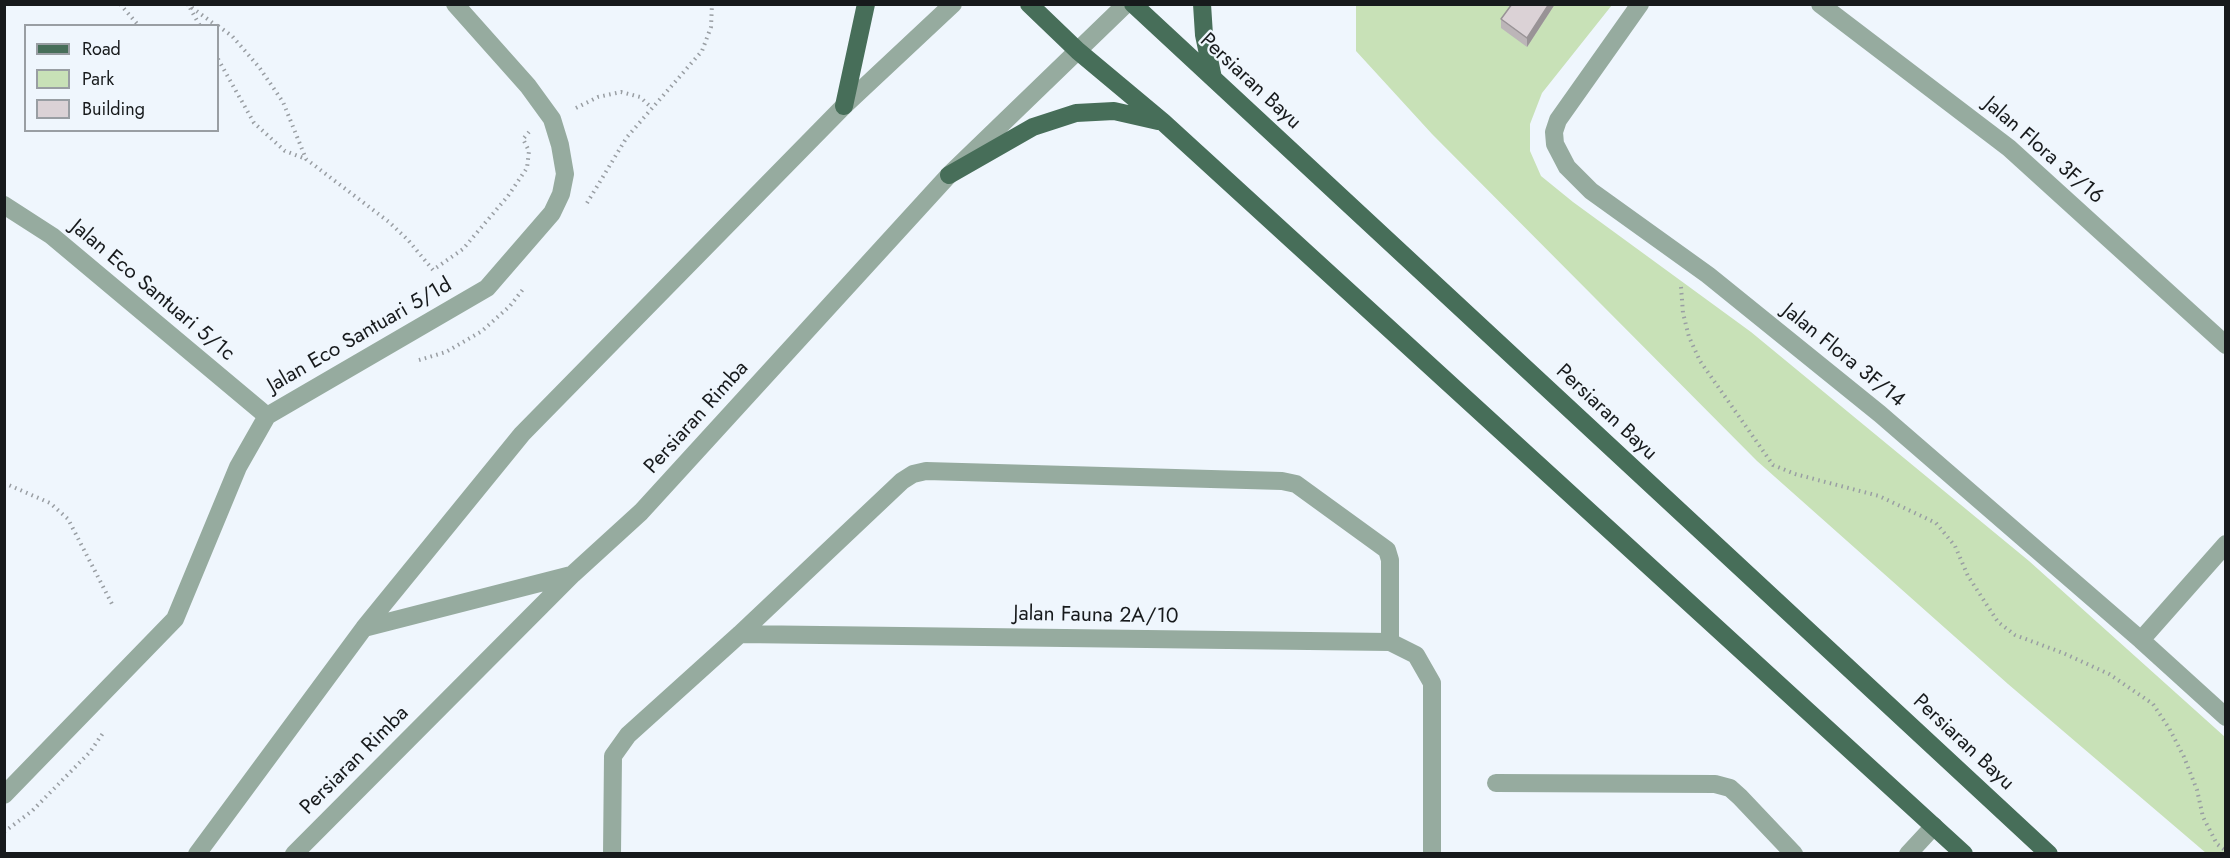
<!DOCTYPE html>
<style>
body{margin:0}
#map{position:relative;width:2230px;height:858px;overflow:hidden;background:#eff6fd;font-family:Jost,sans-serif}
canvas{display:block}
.frame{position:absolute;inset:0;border:6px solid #171a1c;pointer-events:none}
.legend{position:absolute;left:24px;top:24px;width:195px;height:108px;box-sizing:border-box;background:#eff6fd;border:2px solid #999ea3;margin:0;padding:8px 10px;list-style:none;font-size:18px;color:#171a1c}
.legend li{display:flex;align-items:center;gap:12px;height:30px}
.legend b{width:30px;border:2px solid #999ea3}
</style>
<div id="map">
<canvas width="2230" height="858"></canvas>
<div class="frame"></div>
<ul class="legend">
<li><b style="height:8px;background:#476e59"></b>Road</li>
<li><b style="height:16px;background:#c8e1b7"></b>Park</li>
<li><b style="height:16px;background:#dbd2d6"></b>Building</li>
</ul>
</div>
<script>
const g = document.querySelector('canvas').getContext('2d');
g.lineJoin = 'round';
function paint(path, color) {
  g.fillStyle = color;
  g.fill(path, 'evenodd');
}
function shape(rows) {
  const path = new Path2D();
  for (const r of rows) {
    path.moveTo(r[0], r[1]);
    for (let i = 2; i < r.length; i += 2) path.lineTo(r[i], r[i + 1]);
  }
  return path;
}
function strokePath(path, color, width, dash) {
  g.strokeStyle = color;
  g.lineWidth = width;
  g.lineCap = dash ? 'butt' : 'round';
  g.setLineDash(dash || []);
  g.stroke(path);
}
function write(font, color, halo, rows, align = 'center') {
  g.font = font + ' Jost,sans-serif';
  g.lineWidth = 4.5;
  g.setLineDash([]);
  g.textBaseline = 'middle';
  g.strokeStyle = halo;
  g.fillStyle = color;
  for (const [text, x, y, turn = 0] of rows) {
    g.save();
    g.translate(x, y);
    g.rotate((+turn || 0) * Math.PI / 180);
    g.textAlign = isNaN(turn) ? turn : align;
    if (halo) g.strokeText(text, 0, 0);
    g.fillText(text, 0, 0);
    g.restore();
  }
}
paint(shape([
 [1356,5,1612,5,1542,93,1530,124,1530,151,1541,176,1573,202,1751,332,2029,561,2225,737,2225,853,2206,853,2008,684,1757,461,1432,134,1356,51]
]), '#c8e1b7');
strokePath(shape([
 [120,4,139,26],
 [187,4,217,26],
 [190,8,200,26],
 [218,26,232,36,259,67,283,102,306,159,389,222,408,240,433,270,463,249,508,196,527,168,529,151,523,139,529,132],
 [218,59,254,123,285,151,306,159],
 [576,108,598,97,621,92,640,97,652,108],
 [587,203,627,137,702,51,711,27,712,4],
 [1681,287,1683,313,1689,337,1700,361,1773,465,1795,474,1879,496,1936,523,1955,546,1968,576,1998,622,2015,635,2063,653,2109,674,2153,704,2169,728,2184,757,2197,790,2203,817,2217,844,2226,851],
 [419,360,446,352,482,331,510,306,524,288],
 [4,483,50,503,68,519,112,604],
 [4,832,32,811,90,752,103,733]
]), '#999ea3', 4, [1.5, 4.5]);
strokePath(shape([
 [1640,4,1558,120,1554,132,1555,144,1567,167,1591,191,1708,275,1880,414,2141,640,2226,717],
 [1820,4,2009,148,2226,345],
 [4,205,52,236,267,416],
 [364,628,571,575],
 [740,634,1390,642,1416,655,1432,683,1432,854],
 [2141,640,2226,544],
 [1496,783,1715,784,1730,788,1740,797,1794,854],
 [4,795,175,619,238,467,267,416,487,288,552,213,561,194,565,174,560,145,552,119,528,86,455,4],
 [197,854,364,628,522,434,844,106,953,4],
 [294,854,573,574,641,512,949,175,1126,4],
 [612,854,613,756,628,735,740,634,902,481,913,474,926,471,1282,481,1296,484,1387,550,1390,560,1390,642],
 [1908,854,1934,826]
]), '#96ab9f', 18);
strokePath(shape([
 [1029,4,1078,51,1163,122,1964,854],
 [1133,4,2049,854],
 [1202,4,1204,35,1213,78],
 [844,106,866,4],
 [949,175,1033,127,1076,113,1114,111,1158,121]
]), '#476e59', 18);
paint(shape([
 [1512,4,1555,4,1527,47,1501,28,1501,19]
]), '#bcb5b8');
paint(shape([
 [1549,4,1555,4,1527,47,1527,38]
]), '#999396');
const building = shape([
 [1512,4,1549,4,1527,38,1501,19,1512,4]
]);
paint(building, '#dbd2d6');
strokePath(building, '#999396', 1.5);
write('21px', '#171a1c', '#eff6fd', [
 ["Persiaran Bayu",1250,82,43],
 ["Jalan Flora 3F/16",2043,151,41],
 ["Jalan Eco Santuari 5/1c",152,291,40],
 ["Jalan Eco Santuari 5/1d",360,336,-30],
 ["Jalan Flora 3F/14",1843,356,39],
 ["Persiaran Bayu",1606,413,43],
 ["Persiaran Rimba",697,418,-48],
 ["Jalan Fauna 2A/10",1096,616,1],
 ["Persiaran Bayu",1963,743,43],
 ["Persiaran Rimba",355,761,-45]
]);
</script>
